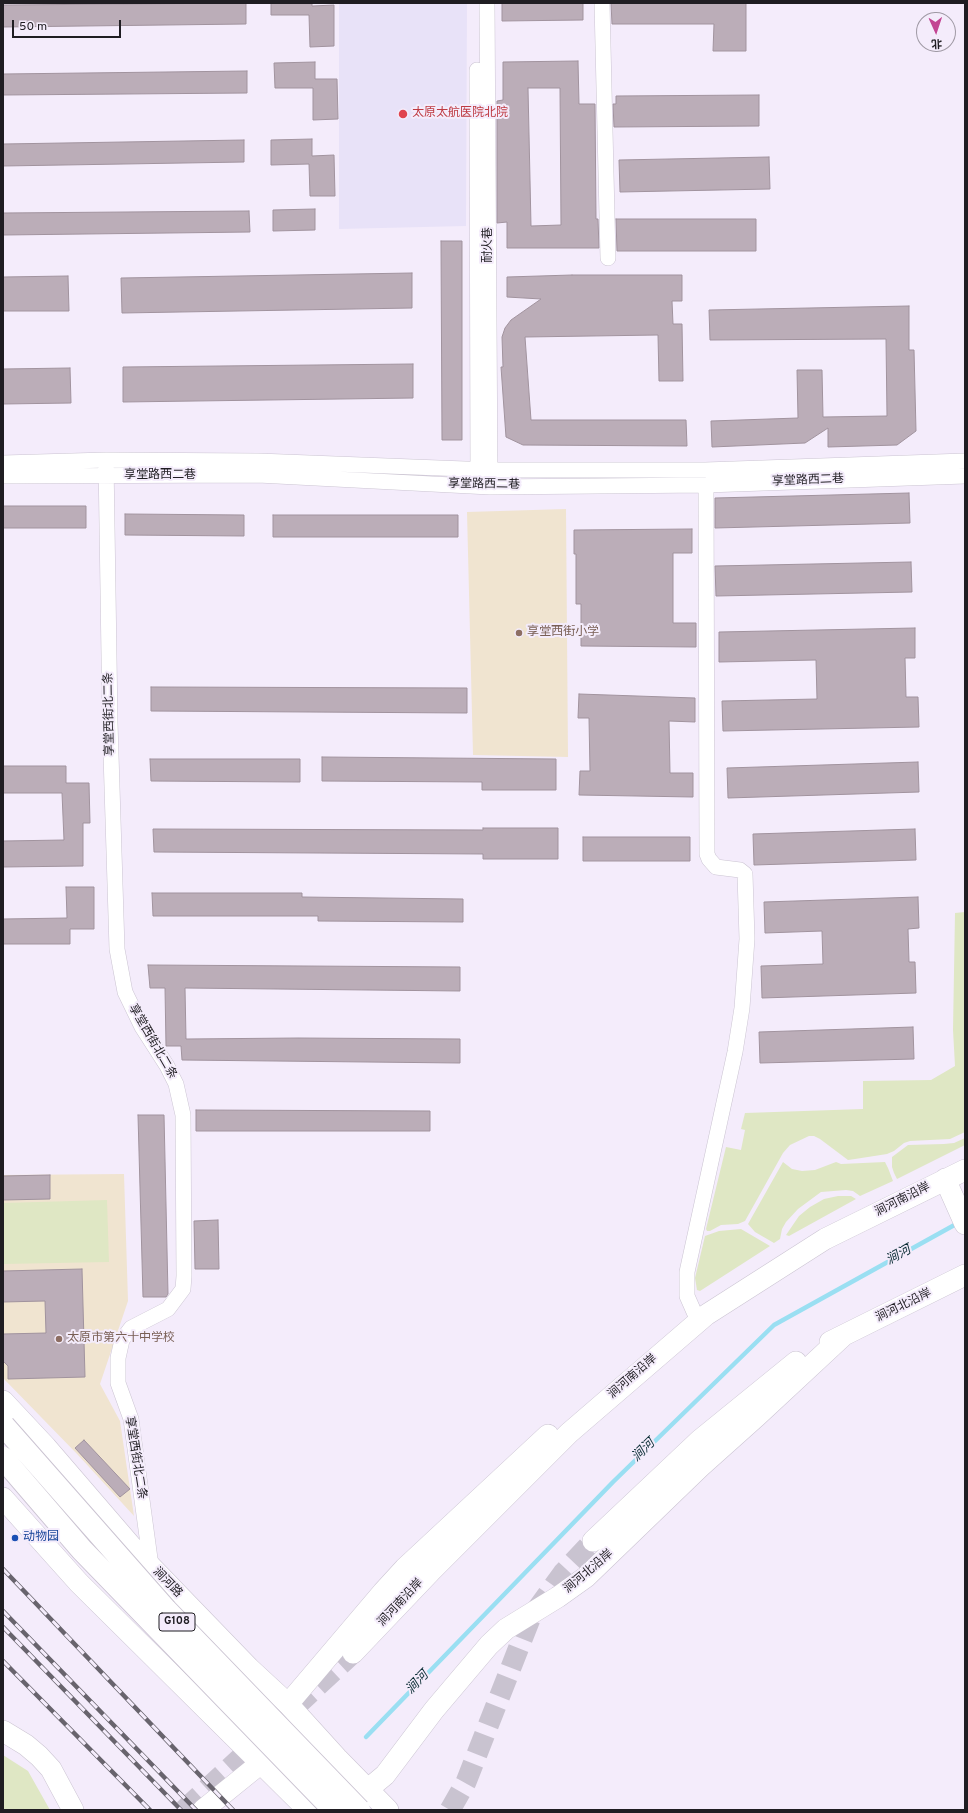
<!DOCTYPE html>
<meta charset="utf-8">
<style>
body{margin:0}
#map{position:relative;width:968px;height:1813px;overflow:hidden;background:#f4ecfb;font-family:Overpass,"Noto Sans SC",sans-serif}
canvas{display:block}
.frame{position:absolute;inset:0;border:4px solid #1f1d22;pointer-events:none}
.north{position:absolute;left:916px;top:12px;width:40px;height:40px;box-sizing:border-box;background:#f4ecfb;border:1px solid #9f99a4;border-radius:50%;rotate:177deg;font-size:11px;font-weight:700;line-height:16px;text-align:center;color:#1f1d22}
.north::after{content:'';display:block;margin:auto;width:14px;height:18px;background:#c34593;clip-path:polygon(50% 0,100% 100%,50% 72%,0 100%)}
.scale{position:absolute;left:12px;top:20px;width:109px;height:18px;box-sizing:border-box;border:2px solid #1f1d22;border-top:0;padding-left:5px;font-size:12px;line-height:14px;white-space:nowrap;color:#1f1d22;-webkit-text-stroke:3px #f4ecfb;paint-order:stroke}
</style>
<div id="map">
<canvas width="968" height="1813"></canvas>
<div class="frame"></div>
<div class="north">北</div>
<div class="scale">50 m</div>
</div>
<script>
const g = document.querySelector('canvas').getContext('2d');
g.lineJoin = 'round';
function paint(path, color) {
  g.fillStyle = color;
  g.fill(path, 'evenodd');
}
function shape(rows) {
  const path = new Path2D();
  for (const r of rows) {
    path.moveTo(r[0], r[1]);
    for (let i = 2; i < r.length; i += 2) path.lineTo(r[i], r[i + 1]);
  }
  return path;
}
function strokePath(path, color, width, dash) {
  g.strokeStyle = color;
  g.lineWidth = width;
  g.lineCap = dash ? 'butt' : 'round';
  g.setLineDash(dash || []);
  g.stroke(path);
}
function write(font, color, halo, rows, align = 'center') {
  g.font = font + ' Overpass,"Noto Sans SC",sans-serif';
  g.lineWidth = 4;
  g.setLineDash([]);
  g.textBaseline = 'middle';
  g.strokeStyle = halo;
  g.fillStyle = color;
  for (const [text, x, y, turn = 0] of rows) {
    g.save();
    g.translate(x, y);
    g.rotate((+turn || 0) * Math.PI / 180);
    g.textAlign = isNaN(turn) ? turn : align;
    if (halo) g.strokeText(text, 0, 0);
    g.fillText(text, 0, 0);
    g.restore();
  }
}
paint(shape([
 [566,509,568,757,473,755,467,512],
 [124,1174,128,1301,100,1384,120,1421,134,1516,78,1455,3,1378,3,1175]
]), '#f0e4d0');
paint(shape([
 [339,3,467,3,466,226,339,229]
]), '#e8e2f8');
paint(shape([
 [965,912,965,1132,950,1139,910,1141,904,1143,894,1151,887,1154,855,1159,848,1160,820,1139,814,1136,809,1136,790,1145,783,1153,745,1221,738,1224,721,1225,710,1231,707,1231,706,1229,726,1147,741,1150,745,1130,741,1129,745,1113,863,1109,863,1081,931,1080,955,1066,953,1030,955,913],
 [965,1138,965,1145,897,1179,894,1173,892,1167,892,1157,908,1145,944,1144,954,1143],
 [783,1162,792,1169,802,1171,815,1170,836,1162,841,1164,885,1162,888,1168,893,1181,860,1196,853,1191,846,1190,821,1192,798,1209,786,1222,782,1229,780,1239,774,1243,755,1232,748,1224],
 [838,1196,851,1196,856,1199,789,1236,786,1235,799,1216,810,1207,824,1199],
 [107,1200,109,1262,3,1264,3,1203],
 [741,1229,770,1246,700,1291,697,1290,695,1278,705,1236,719,1231],
 [3,1755,28,1771,50,1810,3,1810]
]), '#dfe7c4');
strokePath(shape([
 [366,1737,613,1482,774,1325,958,1223]
]), '#9adff2', 4.5);
const building = shape([
 [246,3,246,24,3,27,3,5,246,3],
 [271,3,312,3,312,6,334,5,334,46,310,47,309,15,271,15,271,3],
 [502,3,583,3,583,20,502,21,502,3],
 [611,3,746,3,746,51,713,51,714,24,612,24,611,3],
 [578,61,579,104,595,104,596,219,598,219,599,248,507,248,507,222,497,223,497,101,503,100,503,62,578,61],
 [528,88,560,88,561,225,531,226,528,88],
 [315,62,315,79,337,79,338,119,313,120,313,88,275,88,274,63,315,62],
 [247,71,247,93,3,95,3,74,247,71],
 [759,95,759,126,614,127,613,104,616,104,616,96,759,95],
 [312,139,312,156,334,155,335,196,310,196,309,164,271,165,271,140,312,139],
 [244,140,244,162,3,166,3,144,244,140],
 [769,157,770,189,620,192,619,160,769,157],
 [315,209,315,230,273,231,273,210,315,209],
 [249,211,250,232,3,235,3,213,249,211],
 [616,219,756,219,756,251,617,251,616,219],
 [441,241,462,241,462,440,442,440,441,241],
 [412,273,412,308,122,313,121,278,412,273],
 [572,275,682,275,682,301,672,301,673,324,682,324,683,381,659,381,658,335,525,337,531,420,686,420,687,446,523,445,506,437,501,367,503,367,502,337,505,328,511,320,541,299,507,297,507,277,572,275],
 [68,276,69,311,3,311,3,277,68,276],
 [909,306,909,350,914,350,916,431,897,445,828,447,828,428,805,443,712,447,711,421,798,418,797,370,822,370,823,417,887,416,886,339,710,340,709,310,909,306],
 [413,364,413,398,123,402,123,367,413,364],
 [70,368,71,403,3,404,3,369,70,368],
 [909,493,910,523,715,528,715,498,909,493],
 [3,506,86,506,86,528,3,528,3,506],
 [125,514,244,515,244,536,125,535,125,514],
 [273,515,458,515,458,537,273,537,273,515],
 [692,529,692,553,673,553,673,623,696,623,696,647,581,646,581,604,576,604,576,554,574,554,574,530,692,529],
 [911,562,912,592,716,596,715,566,911,562],
 [915,628,915,658,905,658,906,697,918,697,919,727,723,731,722,701,817,699,816,660,719,662,719,632,915,628],
 [151,687,467,688,467,713,151,711,151,687],
 [579,694,695,698,695,722,669,721,670,773,693,773,693,797,579,795,580,771,590,771,589,718,578,718,579,694],
 [322,757,556,759,556,790,482,790,482,782,322,781,322,757],
 [150,759,300,759,300,782,151,781,150,759],
 [918,762,919,792,728,798,727,768,918,762],
 [3,766,66,766,66,783,89,783,90,823,83,823,83,866,3,867,3,841,64,840,62,793,3,793,3,766],
 [483,828,558,828,558,859,483,859,483,854,154,852,153,829,483,830,483,828],
 [915,829,916,860,754,865,753,834,915,829],
 [583,837,690,837,690,861,583,861,583,837],
 [66,887,94,887,94,929,70,929,70,944,3,944,3,919,67,918,66,887],
 [152,893,302,893,302,897,463,899,463,922,318,921,318,916,153,916,152,893],
 [918,897,919,928,908,929,909,962,915,962,916,993,762,998,761,966,823,964,822,931,765,933,764,902,918,897],
 [148,965,460,967,460,991,185,988,186,1039,298,1038,460,1039,460,1063,182,1060,181,1046,166,1046,165,988,150,988,148,965],
 [913,1027,914,1059,760,1063,759,1032,913,1027],
 [196,1110,430,1111,430,1131,196,1131,196,1110],
 [138,1115,164,1115,168,1294,166,1297,143,1297,138,1115],
 [50,1175,50,1199,3,1200,3,1176,50,1175],
 [218,1220,219,1269,195,1269,194,1221,218,1220],
 [82,1269,85,1377,8,1379,8,1366,3,1361,3,1334,46,1333,45,1301,3,1302,3,1271,82,1269],
 [84,1440,130,1489,120,1497,75,1448,84,1440]
]);
paint(building, '#bbadb8');
strokePath(building, '#a1939e', 1);
strokePath(shape([
 [295,1707,353,1653],
 [184,1810,262,1738],
 [450,1810,466,1782,530,1619,563,1573,593,1541]
]), '#c9c3d0', 21, [21, 10]);
const street = shape([
 [487,3,490,480],
 [602,3,608,258],
 [477,70,478,480],
 [106,460,110,722,117,949,125,992,142,1027,167,1066,176,1084,183,1115,184,1276,183,1289,168,1309,131,1328,122,1340,118,1358,118,1383,131,1419,151,1566],
 [3,463,106,460,258,461,491,470,705,470,965,461],
 [3,476,258,475,490,487,706,485,965,476],
 [698,1321,687,1296,687,1272,735,1052,742,1008,747,939,745,874,740,870,716,867,709,859,707,854,706,485]
]);
const secondary = shape([
 [945,1179,965,1224],
 [830,1342,965,1275],
 [3,1401,46,1447,132,1547,249,1668,288,1704,337,1758,388,1810],
 [3,1498,79,1583,308,1810],
 [593,1541,700,1440,796,1362],
 [353,1653,433,1569,569,1433,706,1315,825,1239,965,1170],
 [288,1704,383,1592,405,1568,548,1435],
 [3,1731,26,1745,39,1756,51,1769,73,1810],
 [203,1810,261,1763],
 [343,1810,385,1775,434,1710,489,1645,506,1629,558,1597,586,1577,700,1467,757,1416,843,1336]
]);
strokePath(street, '#cbc4d2', 16);
strokePath(secondary, '#cbc4d2', 22);
strokePath(street, '#fff', 15);
strokePath(secondary, '#fff', 21);
const rail = shape([
 [3,1569,233,1810],
 [3,1611,196,1810],
 [3,1627,181,1810],
 [3,1661,150,1810]
]);
strokePath(rail, '#68646d', 4.5);
strokePath(rail, '#f4ecfb', 3, [9]);
const primaryBridge = shape([
 [4,1426,166,1610,359,1810],
 [3,1458,82,1550,334,1810]
]);
strokePath(primaryBridge, '#cbc4d2', 24, []);
strokePath(primaryBridge, '#fff', 22);
for (const [x, y, r, color] of [
 [403,114,5,"#e0444e"],
 [519,633,4,"#8d6e63"],
 [59,1339,4,"#8d6e63"],
 [15,1538,4,"#1a4fb4"]
]) {
  const dot = new Path2D();
  dot.arc(x, y, r, 0, 2 * Math.PI);
  g.fillStyle = color;
  g.fill(dot);
  strokePath(dot, '#f4ecfb', 1.5);
}
for (const [x, y, w] of [
 [177,1622,36]
]) {
  const box = new Path2D();
  box.roundRect(x - w / 2, y - 9, w, 18, 3);
  g.fillStyle = '#f4ecfb';
  g.fill(box);
  strokePath(box, '#1f1d22', 1);
}
write('bold 11px', '#1f1d22', null, [
 ["G108",177,1622]
]);
write('12px', '#be3a42', '#f4ecfb', [
 ["太原太航医院北院",412,114]
], 'left');
write('12px', '#1f1d22', '#f4ecfb', [
 ["耐火巷",489,245,-90],
 ["享堂路西二巷",160,476],
 ["享堂路西二巷",808,481,-2],
 ["享堂路西二巷",484,485,1],
 ["享堂西街北二条",110,714,-91],
 ["享堂西街北二条",152,1042,60],
 ["涧河南沿岸",903,1200,-27],
 ["涧河北沿岸",904,1306,-26],
 ["涧河南沿岸",633,1377,-41],
 ["享堂西街北二条",135,1458,81],
 ["涧河北沿岸",589,1572,-40],
 ["涧河路",167,1583,46],
 ["涧河南沿岸",401,1603,-47]
]);
write('12px', '#785e54', '#f4ecfb', [
 ["享堂西街小学",527,633],
 ["太原市第六十中学校",67,1339]
], 'left');
write('12px', '#164399', '#f4ecfb', [
 ["动物园",23,1538]
], 'left');
write('italic 13px', '#0c2e36', '#f4ecfb', [
 ["涧河",899,1256,-29],
 ["涧河",644,1451,-44],
 ["涧河",418,1683,-46]
]);
</script>
